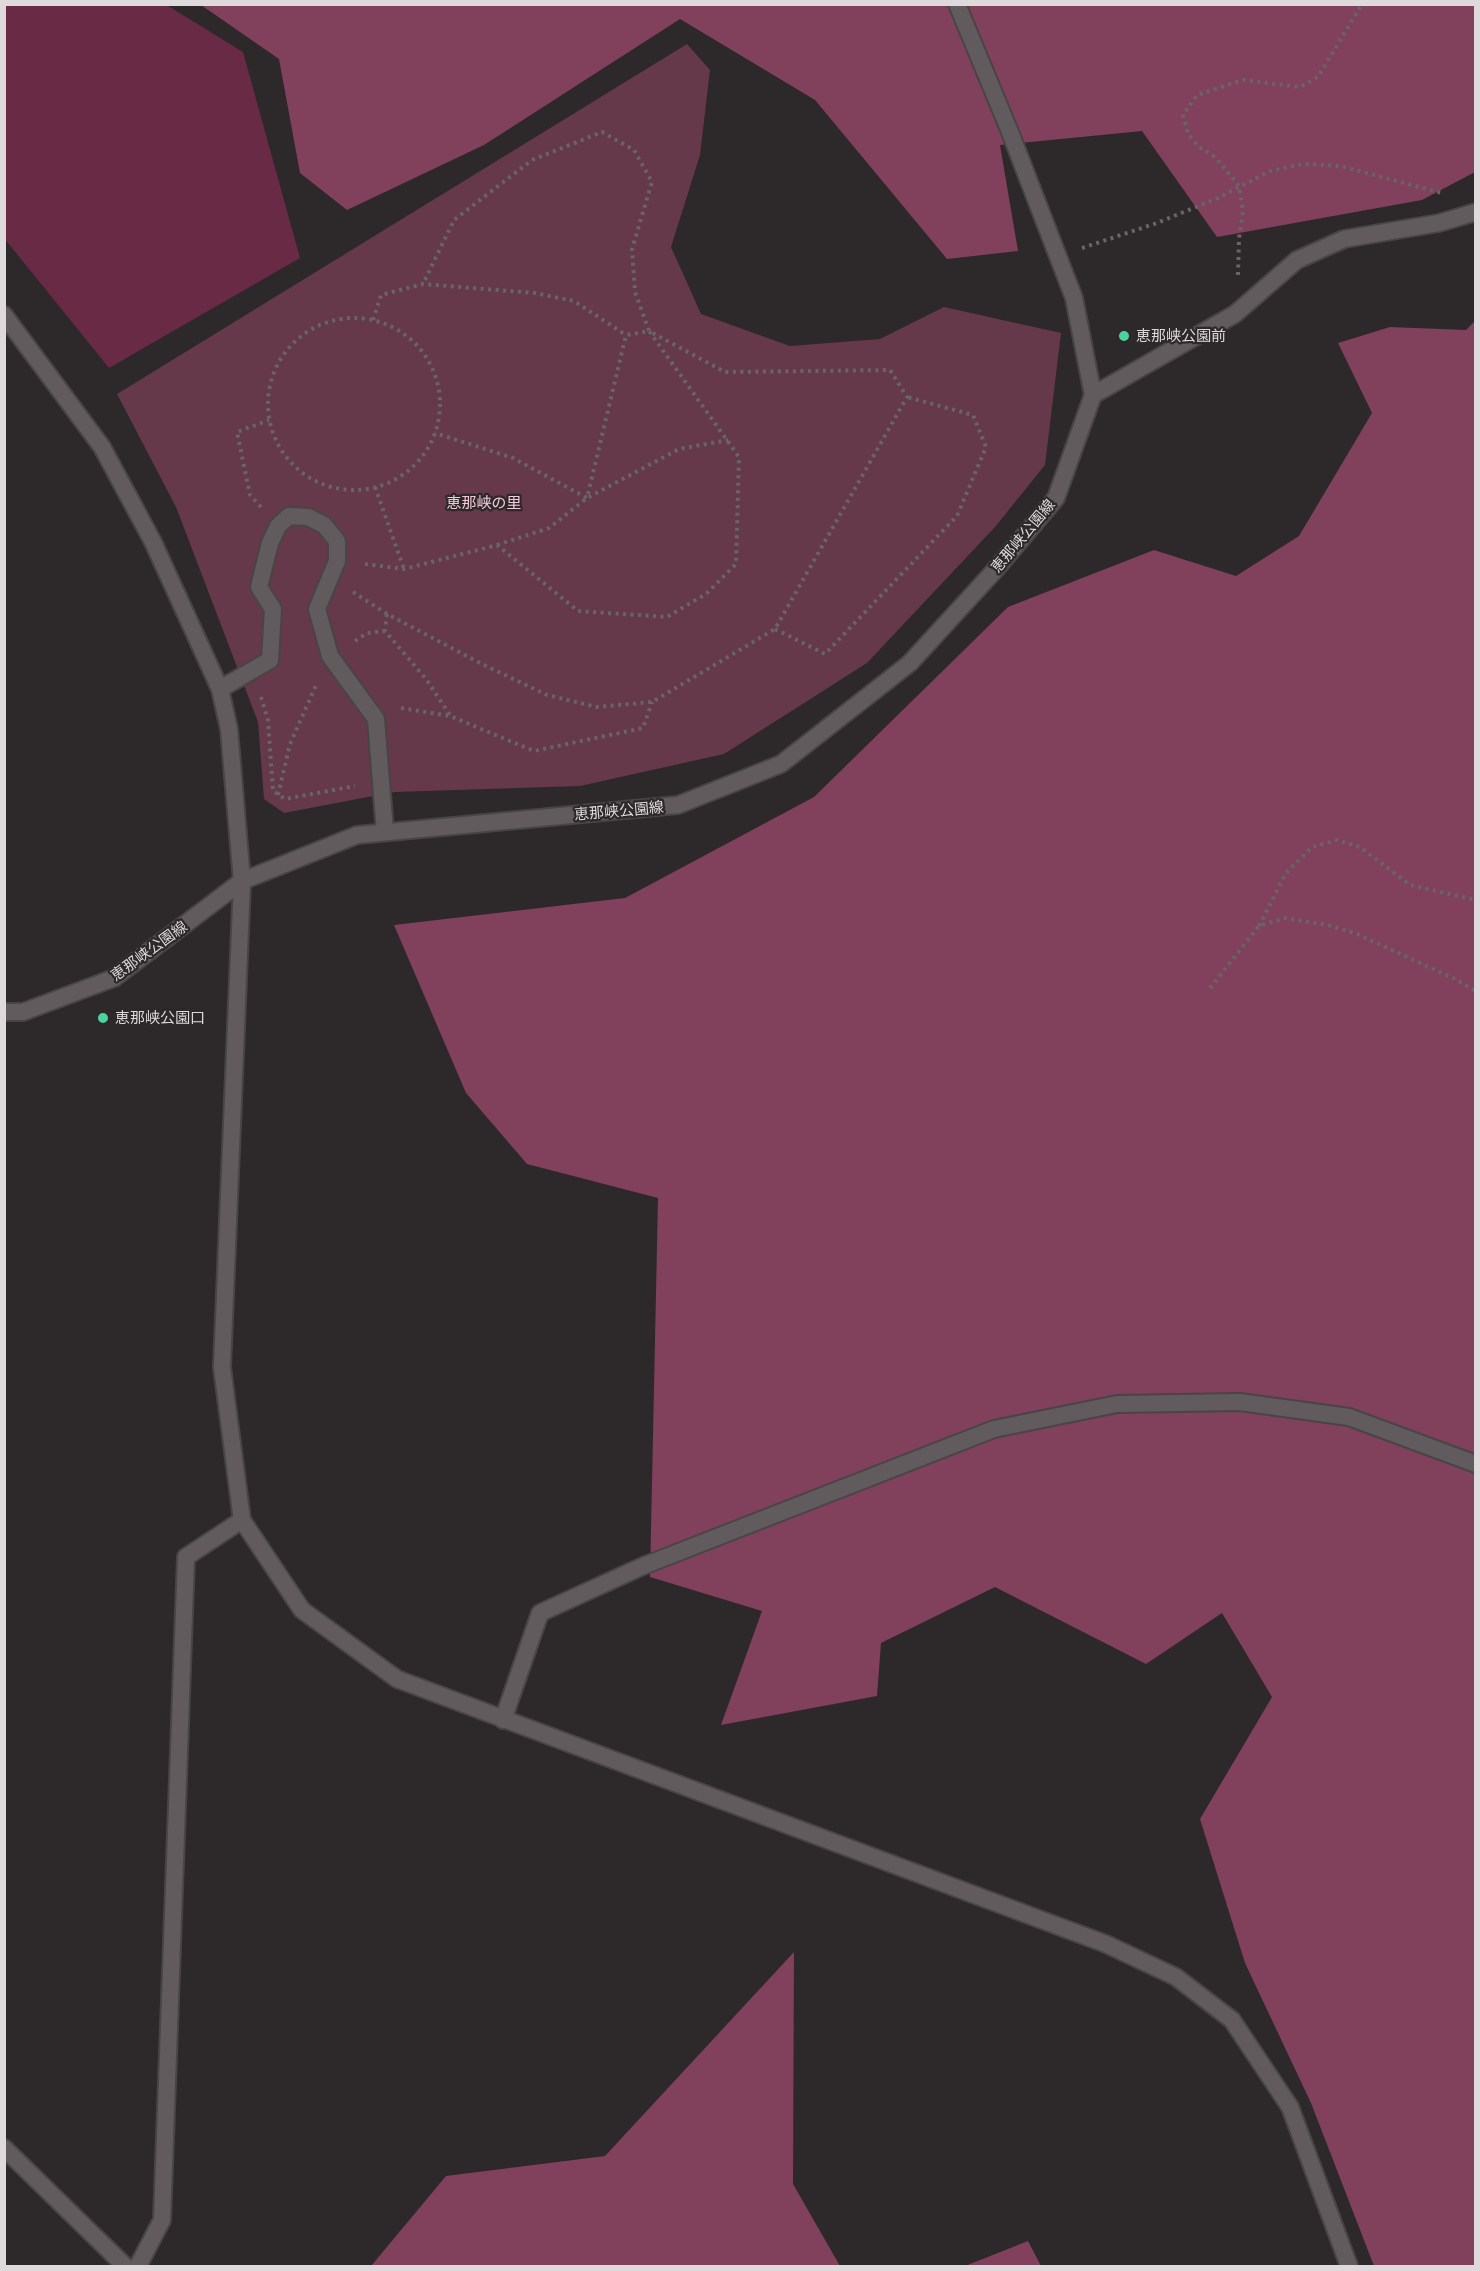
<!DOCTYPE html>
<meta charset="utf-8">
<style>
body{margin:0}
#map{position:relative;width:1480px;height:2271px;overflow:hidden;background:#2d282a;font-family:Commissioner,sans-serif}
canvas{display:block}
.frame{position:absolute;inset:0;border:6px solid #dedadb;pointer-events:none}
</style>
<div id="map">
<canvas width="1480" height="2271"></canvas>
<div class="frame"></div>
</div>
<script>
const g = document.querySelector('canvas').getContext('2d');
g.lineJoin = 'round';
function paint(path, color) {
  g.fillStyle = color;
  g.fill(path, 'evenodd');
}
function shape(rows) {
  const path = new Path2D();
  for (const r of rows) {
    if (r.length === 3) {
      path.moveTo(r[0] + r[2], r[1]);
      path.arc(r[0], r[1], r[2], 0, 2 * Math.PI);
      continue;
    }
    path.moveTo(r[0], r[1]);
    for (let i = 2; i < r.length; i += 2) path.lineTo(r[i], r[i + 1]);
  }
  return path;
}
function strokePath(path, color, width, dash) {
  g.strokeStyle = color;
  g.lineWidth = width;
  g.lineCap = dash ? 'butt' : 'round';
  g.setLineDash(dash || []);
  g.stroke(path);
}
function write(font, color, halo, rows, align = 'center') {
  g.font = font + ' Commissioner,"Noto Sans JP",sans-serif';
  g.lineWidth = 4.5;
  g.setLineDash([]);
  g.textBaseline = 'middle';
  g.strokeStyle = halo;
  g.fillStyle = color;
  for (const [text, x, y, turn = 0] of rows) {
    g.save();
    g.translate(x, y);
    g.rotate((+turn || 0) * Math.PI / 180);
    g.textAlign = isNaN(turn) ? turn : align;
    if (halo) g.strokeText(text, 0, 0);
    g.fillText(text, 0, 0);
    g.restore();
  }
}
paint(shape([
 [687,44,710,70,700,155,671,247,701,314,790,346,880,339,944,307,1061,333,1045,465,995,527,867,663,724,754,580,786,394,792,284,813,264,799,258,722,176,507,117,394]
]), '#65384a');
paint(shape([
 [201,5,1475,5,1475,172,1422,200,1217,237,1142,131,1000,145,1018,251,947,259,815,100,680,19,484,145,347,210,300,173,279,59],
 [1475,321,1475,2266,1374,2266,1311,2103,1245,1963,1200,1819,1272,1697,1222,1613,1146,1664,995,1587,881,1643,877,1696,721,1725,762,1611,650,1577,658,1198,527,1164,466,1093,394,925,625,898,814,797,1008,607,1154,550,1236,576,1299,536,1372,413,1338,343,1390,327,1466,330],
 [794,1952,793,2184,840,2266,371,2266,446,2176,605,2156],
 [1028,2241,1041,2266,965,2266]
]), '#81405b');
paint(shape([
 [4,4,165,4,243,52,300,258,109,368,4,238]
]), '#692a45');
const service = shape([
 [220,689,270,660,273,609,259,587,270,543,278,526,289,516,308,517,324,525,337,541,337,561,317,609,330,656,376,719,385,832]
]);
const minor = shape([
 [1093,395,1235,314,1297,260,1344,239,1439,223,1476,212],
 [503,1720,540,1613,643,1566,994,1429,1117,1404,1240,1402,1349,1417,1476,1464],
 [4,2148,125,2266],
 [138,2266,162,2220,186,1557,242,1520]
]);
const tertiary = shape([
 [957,4,1010,132,1074,298,1093,395],
 [4,315,102,447,153,542,220,689,229,729,242,881,222,1367,242,1520,302,1610,397,1679,1106,1944,1176,1977,1232,2020,1290,2107,1349,2266]
]);
const secondary = shape([
 [4,1012,23,1012,114,978,242,881,357,835,678,805,781,764,910,663,996,569,1056,498,1093,395]
]);
strokePath(service, '#494546', 20);
strokePath(minor, '#494546', 20);
strokePath(tertiary, '#494546', 20);
strokePath(secondary, '#494546', 20);
strokePath(shape([
 [1082,248,1157,223,1218,198,1270,171,1303,164,1340,166,1442,193],
 [1238,275,1239,239,1243,211,1239,186,1215,157,1199,147,1188,134,1183,115,1197,95,1243,80,1300,87,1318,77,1362,4],
 [354,404,86],
 [373,320,381,295,423,284,535,293,574,301,626,335],
 [375,487,404,569],
 [261,507,250,495,237,432,269,420],
 [497,545,549,528,587,498,679,449,728,440],
 [365,564,404,569,497,545,578,611,667,617,706,594,736,564,739,457,649,331,626,335,587,498,513,458,435,433],
 [353,592,387,614,482,664,547,695,597,707,652,702,775,629,907,397,890,370,725,372,649,331,635,292,632,249,652,182,634,150,602,132,532,160,454,220,423,284],
 [387,614,385,631,426,679,450,715],
 [775,629,825,654,957,516,986,447,973,415,907,397],
 [355,641,367,633,385,631],
 [261,697,268,720,273,791,285,799,355,786],
 [401,708,450,716,534,751,643,728,652,702],
 [278,795,290,744,317,683],
 [1259,926,1286,873,1312,847,1337,840,1360,847,1410,885,1476,900],
 [1210,988,1259,926,1285,918,1328,925,1357,934,1455,979,1476,991]
]), '#696466', 4, [3, 4.5]);
strokePath(service, '#615b5d', 16);
strokePath(minor, '#615b5d', 16);
strokePath(tertiary, '#615b5d', 16);
strokePath(secondary, '#615b5d', 16);
for (const [x, y, r, color] of [
 [1124,336,6,"#49d49d"],
 [103,1018,6,"#49d49d"]
]) {
  const dot = new Path2D();
  dot.arc(x, y, r, 0, 2 * Math.PI);
  g.fillStyle = color;
  g.fill(dot);
  strokePath(dot, '#2d282a', 2);
}
write('15px', '#dedadb', '#2d282a', [
 ["恵那峡公園前",1136,336],
 ["恵那峡公園口",115,1018]
], 'left');
write('15px', '#f4cad9', '#2d282a', [
 ["恵那峡の里",484,503]
]);
write('15px', '#dedadb', '#2d282a', [
 ["恵那峡公園線",1023,536,-50],
 ["恵那峡公園線",619,811,-5],
 ["恵那峡公園線",149,951,-36]
]);
</script>
